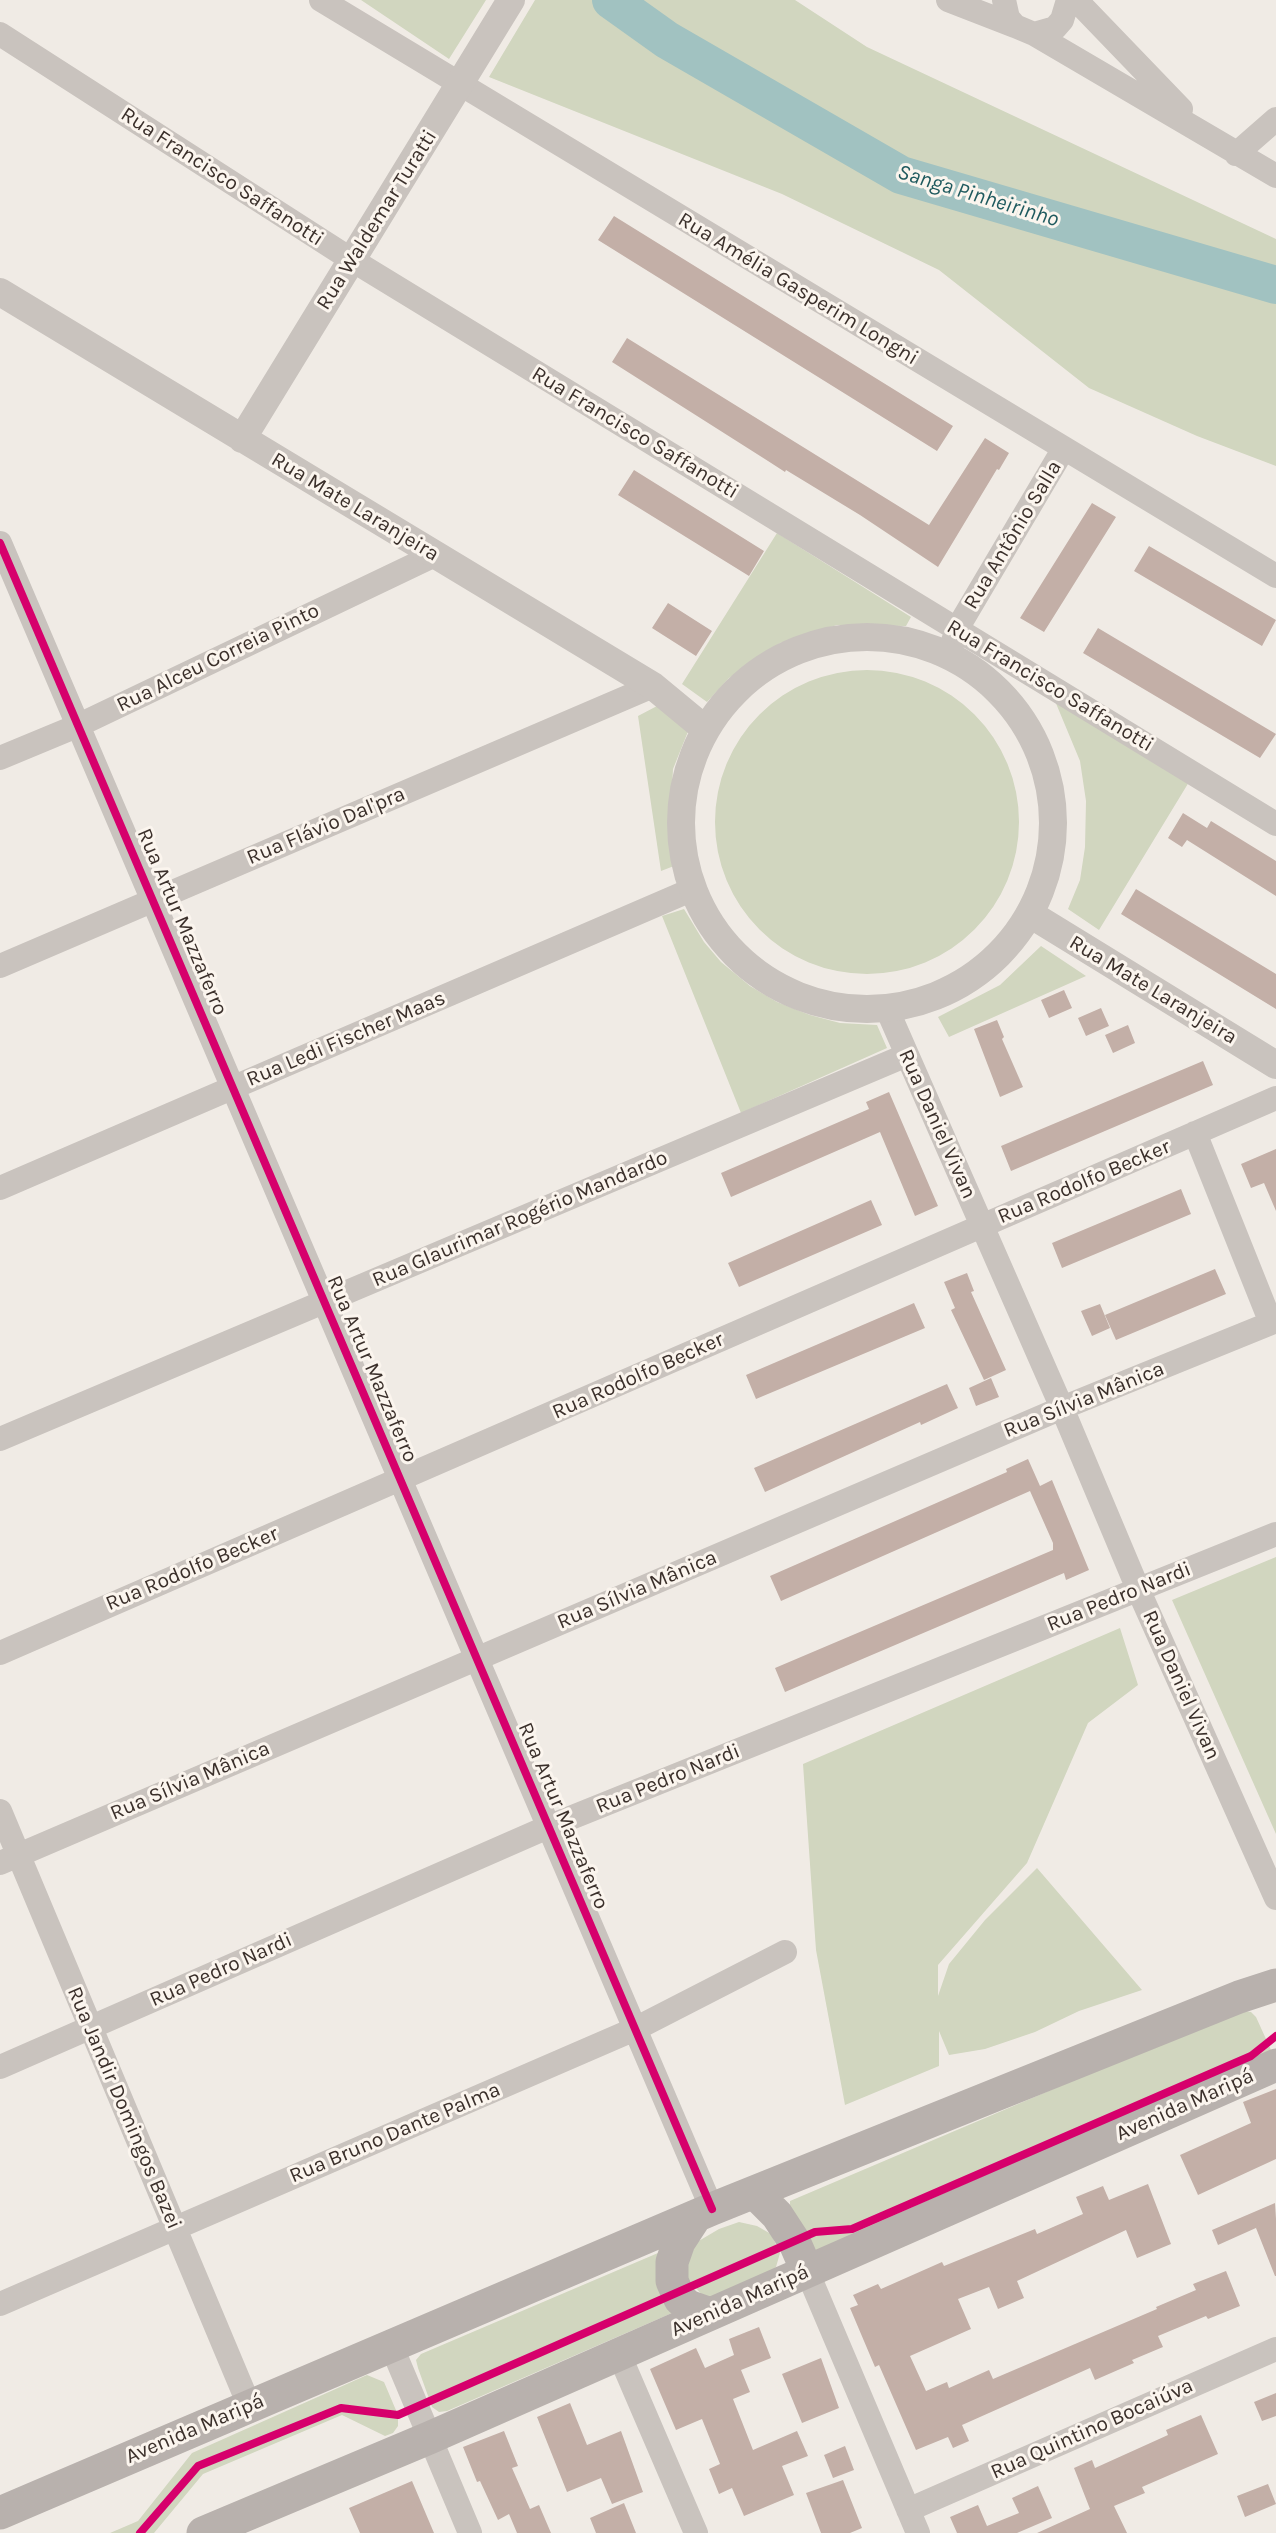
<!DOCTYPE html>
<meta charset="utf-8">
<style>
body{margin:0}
canvas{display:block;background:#f0ebe5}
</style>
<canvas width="1276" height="2533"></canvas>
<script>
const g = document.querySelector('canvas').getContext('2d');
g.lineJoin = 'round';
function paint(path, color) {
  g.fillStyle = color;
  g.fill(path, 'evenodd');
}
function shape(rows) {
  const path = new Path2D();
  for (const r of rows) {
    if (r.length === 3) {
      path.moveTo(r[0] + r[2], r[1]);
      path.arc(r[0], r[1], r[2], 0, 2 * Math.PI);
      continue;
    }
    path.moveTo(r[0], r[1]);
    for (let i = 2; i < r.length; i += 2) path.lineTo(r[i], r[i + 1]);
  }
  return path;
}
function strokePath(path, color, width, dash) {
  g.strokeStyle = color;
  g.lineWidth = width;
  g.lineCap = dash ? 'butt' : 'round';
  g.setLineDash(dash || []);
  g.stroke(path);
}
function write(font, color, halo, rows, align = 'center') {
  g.font = font + ' Karla,sans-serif';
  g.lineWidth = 6;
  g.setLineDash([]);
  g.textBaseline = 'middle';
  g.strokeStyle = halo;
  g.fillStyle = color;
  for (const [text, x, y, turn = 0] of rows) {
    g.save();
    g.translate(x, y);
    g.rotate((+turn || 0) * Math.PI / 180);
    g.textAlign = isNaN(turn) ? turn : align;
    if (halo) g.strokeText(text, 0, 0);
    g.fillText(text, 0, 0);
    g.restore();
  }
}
paint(shape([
 [361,0,486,0,449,59],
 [535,0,795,0,867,47,1276,239,1276,466,1197,436,1089,388,939,270,782,194,489,77],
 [777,533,911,617,906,626,837,625,780,643,729,678,707,702,682,684],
 [867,822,152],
 [1055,701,1189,782,1099,930,1068,909,1080,880,1085,847,1086,801,1080,761],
 [657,706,689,729,673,769,669,842,674,866,661,871,638,716],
 [684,909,704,942,721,962,750,986,777,1002,810,1015,840,1023,877,1025,887,1048,741,1113,662,916],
 [1041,946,1086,976,949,1037,938,1017,1000,985],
 [1276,1557,1276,1834,1172,1600],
 [1120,1628,1138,1685,1088,1723,1027,1863,938,1965,938,1996,949,1964,985,1920,1037,1868,1142,1990,1079,2011,1035,2032,985,2049,949,2055,939,2031,939,2066,845,2105,816,1950,803,1764],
 [1239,2010,1251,2012,1256,2017,1271,2050,818,2251,813,2251,790,2208,790,2201],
 [739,2222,757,2226,771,2234,780,2253,776,2267,767,2279,726,2298,703,2296,687,2278,688,2259,697,2242,719,2229],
 [658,2253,679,2310,447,2411,439,2412,432,2407,418,2368,416,2360,421,2354],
 [367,2375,384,2382,398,2415,398,2426,393,2433,385,2436,342,2415,203,2474,154,2533,110,2533,138,2521,192,2453]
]), '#d1d6bf');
strokePath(shape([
 [611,0,667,40,901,175,1276,285]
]), '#a1c2c1', 38);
paint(shape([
 [614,216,953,426,937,451,598,240],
 [627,338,929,525,985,438,1009,453,999,470,997,469,938,567,860,515,786,470,785,472,768,461,612,362],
 [634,470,764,551,749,576,618,495],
 [1092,503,1116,517,1044,632,1020,618],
 [1149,546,1276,620,1262,646,1134,571],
 [668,603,712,631,696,656,652,628],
 [1098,628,1276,734,1260,758,1083,653],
 [1183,813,1207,828,1211,821,1276,861,1276,896,1187,840,1182,847,1168,838],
 [1136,889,1276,974,1276,1009,1121,914],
 [1064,990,1072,1008,1049,1018,1041,1000],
 [1101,1008,1109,1026,1086,1036,1078,1018],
 [997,1020,1004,1037,1002,1039,1023,1087,1000,1097,974,1029],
 [1128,1025,1135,1043,1113,1053,1105,1035],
 [1203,1061,1213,1085,1011,1171,1001,1146],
 [889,1092,938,1206,915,1216,880,1132,731,1197,721,1173,869,1109,866,1102],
 [1276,1149,1276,1211,1264,1183,1251,1188,1241,1164],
 [1181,1189,1191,1214,1062,1268,1052,1243],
 [871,1200,882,1225,739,1287,728,1263],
 [1215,1269,1226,1294,1116,1340,1105,1315],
 [967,1273,974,1291,971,1292,1006,1370,984,1380,951,1310,955,1308,944,1282],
 [914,1303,925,1328,756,1399,746,1375],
 [1100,1304,1110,1328,1092,1336,1081,1311],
 [991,1378,999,1397,976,1406,969,1388],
 [947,1384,958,1408,921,1425,920,1422,765,1492,754,1468],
 [1028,1459,1040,1486,1052,1480,1089,1570,1066,1580,1064,1573,785,1692,775,1668,1053,1550,1053,1543,1030,1491,781,1601,770,1576,1007,1472,1006,1469],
 [1276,2089,1276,2159,1198,2195,1180,2155,1251,2123,1243,2102],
 [1148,2184,1171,2244,1137,2258,1126,2230,1017,2281,1024,2298,998,2309,989,2287,958,2299,971,2329,910,2356,926,2391,947,2382,949,2388,989,2370,993,2379,1157,2309,1156,2307,1196,2290,1193,2284,1226,2271,1240,2306,1208,2319,1206,2316,1158,2336,1163,2347,1132,2360,1134,2363,1095,2380,1090,2368,971,2421,962,2425,969,2441,953,2448,948,2437,916,2450,879,2365,875,2367,850,2308,858,2305,853,2295,878,2284,881,2289,942,2262,944,2266,1035,2229,1037,2234,1083,2214,1076,2197,1103,2186,1109,2200],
 [1275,2203,1276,2219,1218,2245,1212,2230],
 [1276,2219,1276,2276,1275,2276,1256,2228],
 [759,2327,771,2358,741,2370,750,2392,733,2399,753,2450,797,2431,808,2456,782,2466,794,2495,744,2516,732,2488,719,2494,709,2469,720,2464,702,2419,676,2430,650,2369,696,2348,705,2368,734,2355,729,2339],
 [821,2358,839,2408,802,2423,782,2374],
 [1276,2393,1276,2416,1262,2421,1254,2402],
 [570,2403,587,2445,621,2431,643,2492,612,2504,601,2478,567,2492,537,2417],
 [1201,2415,1218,2454,1142,2487,1145,2493,1114,2506,1127,2533,1037,2533,1090,2509,1074,2468,1092,2460,1095,2468,1168,2435,1166,2430],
 [504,2431,518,2466,512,2468,530,2509,539,2505,551,2533,517,2533,509,2514,498,2520,480,2481,477,2482,463,2447],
 [845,2446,854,2470,833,2478,824,2455],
 [843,2480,862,2528,850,2533,821,2533,806,2493],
 [412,2481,434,2533,360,2533,349,2508],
 [1268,2484,1276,2504,1245,2517,1237,2496],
 [1038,2486,1052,2518,1017,2533,957,2533,950,2517,978,2505,987,2526,1019,2513,1012,2498],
 [624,2503,636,2533,596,2533,590,2518]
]), '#c3afa7');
strokePath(shape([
 [321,0,1276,576],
 [948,0,1015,26],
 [1004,0,1008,18,1015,26,1034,34,1055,28,1062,20,1068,0],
 [1076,0,1181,109],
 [0,34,352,260,1276,824],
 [1034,34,1276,176],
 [1236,154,1276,119],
 [0,543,712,2209],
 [949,654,957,629,1064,448],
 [0,758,77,726,435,555],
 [0,966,653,686],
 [887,1009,1062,1408,1138,1589,1276,1898],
 [1195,1133,1271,1323],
 [0,1188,691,890],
 [0,1439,907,1055],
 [0,1653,1276,1098],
 [0,1811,249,2405],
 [0,1863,1062,1408,1276,1321],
 [0,2067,548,1827,1276,1534],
 [807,2271,918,2533],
 [0,2304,635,2029,785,1952],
 [391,2345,470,2533],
 [619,2354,696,2533],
 [908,2510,1276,2349]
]), '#c9c3be', 24);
strokePath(shape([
 [0,292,653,686,705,729],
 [242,439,511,0],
 [867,823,186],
 [1030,914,1276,1065]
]), '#c9c3be', 28);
strokePath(shape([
 [754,2192,777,2215,794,2241,807,2271],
 [696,2216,679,2242,672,2262,672,2281,680,2299,688,2306,711,2314],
 [0,2513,712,2209,1239,1997,1276,1985],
 [203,2533,429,2438,1276,2065]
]), '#b8b1ad', 33);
strokePath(shape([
 [0,543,712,2209],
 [140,2533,198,2466,341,2408,398,2415,815,2232,852,2229,1251,2056,1276,2036]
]), '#d6006c', 8);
write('21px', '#3b302b', '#fbf5ee', [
 ["Rua Francisco Saffanotti",222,177,33],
 ["Rua Waldemar Turatti",377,220,-58],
 ["Rua Amélia Gasperim Longni",798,289,31],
 ["Rua Francisco Saffanotti",635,433,31],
 ["Rua Mate Laranjeira",355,507,31],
 ["Rua Antônio Salla",1013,535,-59],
 ["Rua Alceu Correia Pinto",218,658,-26],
 ["Rua Francisco Saffanotti",1050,686,31],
 ["Rua Flávio Dal'pra",326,826,-23],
 ["Rua Artur Mazzaferro",182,922,67],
 ["Rua Mate Laranjeira",1153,990,31],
 ["Rua Ledi Fischer Maas",346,1039,-23],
 ["Rua Daniel Vivan",937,1124,66],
 ["Rua Rodolfo Becker",1084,1182,-23],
 ["Rua Glaurimar Rogério Mandardo",520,1219,-23],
 ["Rua Artur Mazzaferro",372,1369,67],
 ["Rua Rodolfo Becker",638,1376,-24],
 ["Rua Sílvia Mânica",1084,1400,-22],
 ["Rua Rodolfo Becker",192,1569,-23],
 ["Rua Sílvia Mânica",637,1590,-23],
 ["Rua Pedro Nardi",1119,1597,-22],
 ["Rua Daniel Vivan",1181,1685,66],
 ["Rua Pedro Nardi",668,1779,-22],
 ["Rua Sílvia Mânica",190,1781,-23],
 ["Rua Artur Mazzaferro",563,1816,67],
 ["Rua Pedro Nardi",221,1970,-24],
 ["Avenida Maripá",1185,2105,-24],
 ["Rua Jandir Domingos Bazei",124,2108,67],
 ["Rua Bruno Dante Palma",395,2133,-23],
 ["Avenida Maripá",740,2301,-24],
 ["Avenida Maripá",195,2429,-23],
 ["Rua Quintino Bocaiúva",1092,2429,-24]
]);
write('italic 22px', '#1f5a5e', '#fbf5ee', [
 ["Sanga Pinheirinho",978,196,17]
]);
</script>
